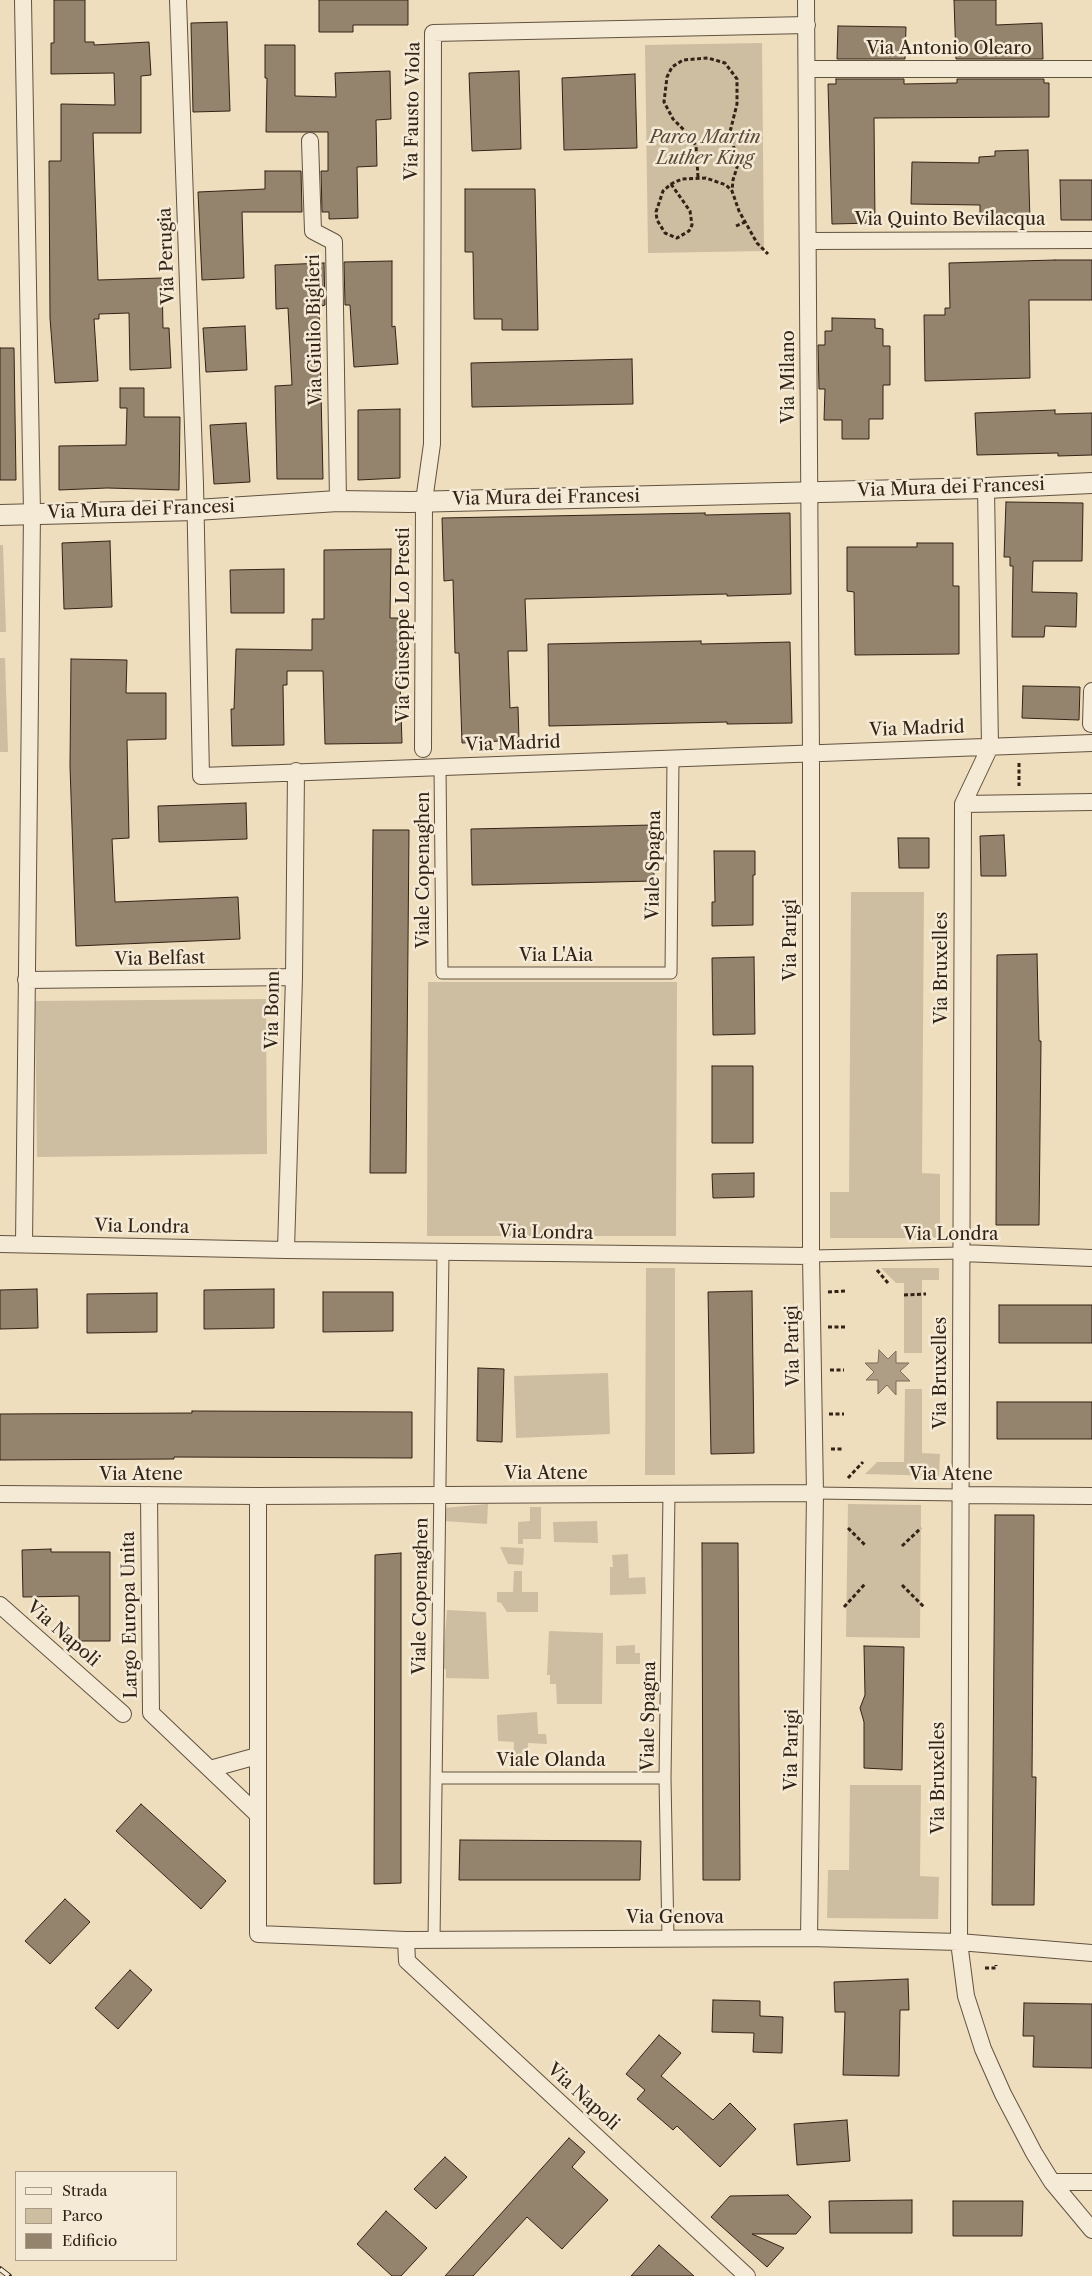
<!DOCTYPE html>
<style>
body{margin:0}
#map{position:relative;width:1092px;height:2276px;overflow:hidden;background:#eedebe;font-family:"Libre Caslon Text",serif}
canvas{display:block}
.legend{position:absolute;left:15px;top:2171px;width:162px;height:90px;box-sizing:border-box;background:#f4ead5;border:1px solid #a79a89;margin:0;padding:6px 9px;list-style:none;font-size:15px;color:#332316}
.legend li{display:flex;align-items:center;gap:10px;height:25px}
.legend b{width:25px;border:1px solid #a79a89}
</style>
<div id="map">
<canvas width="1092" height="2276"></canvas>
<ul class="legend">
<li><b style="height:6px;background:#f4ead5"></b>Strada</li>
<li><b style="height:14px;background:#cebea1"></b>Parco</li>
<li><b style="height:14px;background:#94846d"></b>Edificio</li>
</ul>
</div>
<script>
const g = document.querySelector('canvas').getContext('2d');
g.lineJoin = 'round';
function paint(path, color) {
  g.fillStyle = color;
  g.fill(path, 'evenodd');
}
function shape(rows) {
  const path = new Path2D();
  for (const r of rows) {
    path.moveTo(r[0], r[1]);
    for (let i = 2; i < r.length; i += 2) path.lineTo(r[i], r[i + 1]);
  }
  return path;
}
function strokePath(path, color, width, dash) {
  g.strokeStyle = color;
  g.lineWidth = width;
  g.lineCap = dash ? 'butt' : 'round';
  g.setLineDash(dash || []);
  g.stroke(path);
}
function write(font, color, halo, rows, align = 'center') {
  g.font = font + ' "Libre Caslon Text",serif';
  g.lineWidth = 5;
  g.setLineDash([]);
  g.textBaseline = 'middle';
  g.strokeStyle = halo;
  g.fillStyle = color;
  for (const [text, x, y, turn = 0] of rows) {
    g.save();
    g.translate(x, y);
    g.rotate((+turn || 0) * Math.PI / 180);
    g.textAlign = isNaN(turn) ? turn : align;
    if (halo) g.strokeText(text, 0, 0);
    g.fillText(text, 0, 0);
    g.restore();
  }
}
paint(shape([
 [762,43,764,251,648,253,645,45],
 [0,545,3,545,6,632,0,632],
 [0,658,5,658,8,752,0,752],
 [851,892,924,892,922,1173,940,1174,940,1238,830,1238,830,1192,849,1192],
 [428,982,677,982,676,1236,427,1236],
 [266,999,267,1154,37,1157,35,1001],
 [646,1268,675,1268,675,1475,645,1475],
 [881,1268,939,1268,939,1280,922,1280,922,1353,904,1353,904,1283,896,1283],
 [608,1373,610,1434,516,1438,514,1376],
 [905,1389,922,1389,922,1453,940,1454,939,1476,865,1474,877,1462,904,1462],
 [488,1504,487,1524,444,1521,444,1508],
 [848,1504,921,1505,920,1638,846,1637],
 [530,1507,541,1507,541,1539,523,1539,523,1544,518,1544,518,1522,530,1521],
 [597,1521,598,1543,554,1542,553,1522],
 [500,1547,524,1548,523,1565,508,1564],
 [628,1554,629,1578,645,1577,646,1594,610,1595,610,1567,613,1567,612,1555],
 [514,1571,522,1571,522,1592,538,1592,538,1612,507,1612,501,1603,497,1602,497,1592,513,1592],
 [447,1610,486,1612,489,1679,446,1678,446,1669,442,1669],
 [549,1631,603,1633,602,1704,557,1704,556,1684,550,1684,550,1675,547,1675],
 [635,1645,635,1653,640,1653,640,1664,616,1664,616,1646],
 [537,1712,538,1734,546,1734,547,1744,528,1743,527,1767,513,1766,514,1742,498,1741,497,1715],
 [850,1785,921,1785,920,1876,939,1877,938,1919,827,1918,828,1870,849,1870]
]), '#cebea1');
const water = shape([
 [879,1350,888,1359,896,1351,896,1363,909,1363,900,1371,910,1381,896,1381,896,1395,887,1385,878,1394,878,1380,866,1380,874,1372,865,1363,878,1363,879,1350]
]);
paint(water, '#ae9e85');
strokePath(water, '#7d6d59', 1);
const building = shape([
 [54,0,85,0,85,42,94,42,94,45,149,42,151,75,141,76,141,133,93,133,98,280,162,278,163,328,169,328,171,368,130,370,129,313,99,314,99,319,94,319,98,381,55,383,50,318,49,161,61,161,61,104,115,105,114,73,51,74,51,43,54,43,54,0],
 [319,0,408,0,408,25,353,25,353,32,319,32,319,0],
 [954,0,996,0,996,25,1042,23,1043,59,956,59,954,0],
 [227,22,230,111,193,112,191,23,227,22],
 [838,26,906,27,905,59,837,59,838,26],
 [265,45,295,45,295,96,336,97,335,73,390,71,391,119,376,120,377,166,357,167,358,218,329,219,329,212,322,212,321,171,328,171,328,132,266,132,267,78,265,78,265,45],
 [519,71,521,149,472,151,469,73,519,71],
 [635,74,637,148,564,150,562,78,635,74],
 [836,79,904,79,904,84,957,83,957,79,1044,79,1044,83,1049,83,1049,117,874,118,875,223,832,224,828,84,836,84,836,79],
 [1028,150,1030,222,980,223,980,205,911,204,912,162,979,163,979,157,995,156,995,151,1028,150],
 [265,171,301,171,302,212,242,212,244,278,202,280,198,192,265,189,265,171],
 [1060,180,1092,180,1092,220,1061,220,1060,180],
 [465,189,535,189,538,330,502,330,502,319,474,319,473,252,465,252,465,189],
 [1055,260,1092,260,1092,300,1029,300,1030,378,925,381,924,315,945,315,945,308,950,308,949,263,1055,260],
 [392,261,392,327,395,326,398,364,354,367,350,305,345,305,344,262,392,261],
 [324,263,325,305,319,307,323,479,277,479,275,386,292,385,288,308,276,309,275,265,324,263],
 [832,318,875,319,875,328,883,329,883,346,890,346,890,385,883,385,883,419,869,419,869,439,842,439,842,420,824,420,825,389,819,389,818,345,825,345,825,331,832,331,832,318],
 [245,326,247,370,206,372,203,328,245,326],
 [0,348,14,348,16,480,0,480,0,348],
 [632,359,633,404,472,407,471,363,632,359],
 [120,388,144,388,144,417,180,417,179,490,107,488,59,490,59,446,126,445,127,408,120,408,120,388],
 [400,409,400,478,358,480,358,410,400,409],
 [1055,410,1055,414,1092,413,1092,455,1058,456,1058,453,977,455,975,413,1055,410],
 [246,423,250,482,214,484,210,425,246,423],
 [1006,502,1083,503,1082,561,1033,561,1032,592,1077,593,1076,627,1045,626,1044,637,1012,637,1013,566,1010,566,1010,557,1004,557,1006,502],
 [705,513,705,515,790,513,791,594,727,596,727,594,525,599,527,651,508,651,510,708,518,707,519,740,462,743,459,653,455,653,453,580,444,581,442,518,705,513],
 [110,541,112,607,64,609,62,543,110,541],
 [917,543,953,543,953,586,959,586,959,654,855,655,854,592,847,591,847,547,917,547,917,543],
 [391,549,390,618,398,618,402,743,325,744,323,671,287,671,287,685,283,685,284,745,232,746,231,709,234,709,236,649,312,650,312,619,324,619,324,550,391,549],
 [284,569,284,613,231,613,230,570,284,569],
 [701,641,701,644,790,642,792,723,727,724,727,722,549,726,548,644,701,641],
 [71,659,127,660,126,693,166,693,166,739,127,740,129,838,112,839,115,902,238,897,240,939,76,946,70,766,71,659],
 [1023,686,1080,687,1079,720,1022,718,1023,686],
 [246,803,247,839,159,842,158,806,246,803],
 [653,825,654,881,472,885,471,829,653,825],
 [373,830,409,830,406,1173,370,1173,373,830],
 [1004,835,1006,876,981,876,980,836,1004,835],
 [898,838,929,838,929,868,899,868,898,838],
 [714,851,755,851,755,875,753,875,753,925,712,926,712,902,715,902,714,851],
 [1037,954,1039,1041,1041,1041,1039,1225,996,1225,997,955,1037,954],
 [754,957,755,1034,713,1035,712,958,754,957],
 [712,1066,753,1066,753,1143,712,1143,712,1066],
 [754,1173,754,1197,713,1198,712,1174,754,1173],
 [37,1289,38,1328,0,1329,0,1290,37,1289],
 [274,1289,274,1328,204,1329,204,1290,274,1289],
 [752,1291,754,1453,711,1454,708,1292,752,1291],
 [323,1292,393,1292,393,1331,323,1332,323,1292],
 [157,1293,157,1332,87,1333,87,1294,157,1293],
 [999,1305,1092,1305,1092,1343,999,1343,999,1305],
 [478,1368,504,1369,502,1442,477,1441,478,1368],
 [997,1402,1092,1402,1092,1439,997,1439,997,1402],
 [192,1411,412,1412,412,1458,174,1457,174,1459,0,1460,0,1414,192,1413,192,1411],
 [995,1515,1034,1515,1032,1777,1036,1777,1034,1905,992,1905,995,1515],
 [702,1543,738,1543,740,1880,703,1880,702,1543],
 [51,1549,51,1552,110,1552,110,1641,79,1641,79,1596,23,1597,22,1550,51,1549],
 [401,1553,401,1883,374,1884,375,1555,401,1553],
 [864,1646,904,1647,902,1770,864,1768,864,1722,860,1708,865,1695,864,1646],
 [141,1804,226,1881,201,1909,116,1831,141,1804],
 [460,1840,641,1841,640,1880,459,1880,460,1840],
 [65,1899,90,1922,50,1964,25,1941,65,1899],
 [130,1970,152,1990,118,2029,95,2008,130,1970],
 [908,1979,909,2010,900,2010,899,2076,843,2075,845,2012,835,2012,834,1982,908,1979],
 [713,2000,760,2001,760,2016,783,2017,782,2053,753,2052,754,2033,712,2032,713,2000],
 [1024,2003,1092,2004,1092,2068,1033,2067,1034,2036,1023,2036,1024,2003],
 [659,2035,681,2053,661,2076,713,2120,730,2103,756,2129,720,2167,677,2126,673,2130,637,2099,645,2090,626,2074,659,2035],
 [847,2120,850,2161,797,2165,794,2124,847,2120],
 [569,2138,585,2152,572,2167,608,2200,562,2249,527,2217,473,2276,445,2276,569,2138],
 [445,2157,467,2177,436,2209,414,2189,445,2157],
 [788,2195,811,2217,796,2234,752,2234,784,2248,767,2267,711,2217,730,2196,788,2195],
 [912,2200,912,2233,830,2233,829,2201,912,2200],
 [953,2201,1023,2201,1022,2236,953,2236,953,2201],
 [386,2211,427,2248,401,2276,392,2276,357,2244,386,2211],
 [659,2245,694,2276,631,2276,659,2245]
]);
paint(building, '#94846d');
strokePath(building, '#332316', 1);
const pedestrian = shape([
 [440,766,442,973,671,973,673,758],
 [811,1256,961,1253],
 [815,1493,960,1495],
 [436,1778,665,1778],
 [668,1938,665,1778,669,1493],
 [434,1940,443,1252]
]);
const minor = shape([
 [23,0,32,513,24,1244],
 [178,0,195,484,201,776,1092,743],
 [806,0,811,753,811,1256,815,1493,809,1938],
 [807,69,1092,69],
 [310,141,313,231,334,242,338,501],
 [808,241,1092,240],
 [986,488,990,747,963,804,959,1942,966,1996,983,2049,1003,2094,1034,2153,1052,2182,1092,2230],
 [1091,724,1092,691],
 [423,749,424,501,432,444,433,33,807,25],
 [963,804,1092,802],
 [26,980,294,977],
 [0,1244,286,1250,811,1256],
 [286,1250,294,977,296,771],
 [961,1253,1092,1258],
 [0,1494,258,1496,815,1493],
 [149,1495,151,1713,257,1814],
 [960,1495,1092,1496],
 [258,1496,258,1934,406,1940,809,1938,959,1942,1092,1953],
 [0,1605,123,1714],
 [210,1769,257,1756],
 [406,1940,407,1961,747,2276],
 [1052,2182,1092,2182]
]);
const tertiary = shape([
 [0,515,196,510,338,501,410,502,986,488,1092,483]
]);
strokePath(pedestrian, '#625240', 13);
strokePath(minor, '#625240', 18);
strokePath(tertiary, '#625240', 22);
strokePath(shape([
 [698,177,696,146,690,136,673,119,664,102,667,77,672,67,683,60,708,58,725,63,737,79,737,104,730,132,738,164,733,180,732,191],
 [671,184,690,211,692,225,689,231,677,238,665,233,657,220,656,212,663,191,671,184,682,179,706,178,726,185,732,191,739,211,757,243,768,254],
 [736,226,745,222],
 [1019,763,1019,786],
 [877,1270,888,1283],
 [828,1292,845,1291],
 [904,1295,926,1294],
 [828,1327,845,1327],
 [830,1370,844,1370],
 [829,1414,844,1414],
 [831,1449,843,1449],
 [848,1478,863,1462],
 [848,1528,866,1546],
 [902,1546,921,1528],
 [902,1585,924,1607],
 [844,1607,865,1584],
 [985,1968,996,1968,996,1965]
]), '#332316', 3, [4, 2.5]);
strokePath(pedestrian, '#f4ead5', 11);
strokePath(minor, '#f4ead5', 16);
strokePath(tertiary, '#f4ead5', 20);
const rail = shape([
 [0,2269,9,2276]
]);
strokePath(rail, '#332316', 5.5);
strokePath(rail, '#f4ead5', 4, [11]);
write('18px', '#332316', '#f4ead5', [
 ["Via Antonio Olearo",949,49],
 ["Via Fausto Viola",413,111,-89],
 ["Via Quinto Bevilacqua",950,220],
 ["Via Perugia",167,256,-92],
 ["Via Giulio Biglieri",315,330,-91],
 ["Via Milano",789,377,-90],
 ["Via Mura dei Francesi",951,488,-2],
 ["Via Mura dei Francesi",546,498,-1],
 ["Via Mura dei Francesi",141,510,-2],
 ["Via Giuseppe Lo Presti",404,625,-90],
 ["Via Madrid",917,729,-2],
 ["Via Madrid",513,744,-2],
 ["Viale Spagna",654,865,-89],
 ["Viale Copenaghen",424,870,-90],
 ["Via Parigi",791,940,-90],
 ["Via L'Aia",556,956],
 ["Via Belfast",160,959,-1],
 ["Via Bruxelles",942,968,-90],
 ["Via Bonn",273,1010,-89],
 ["Via Londra",142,1227,1],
 ["Via Londra",546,1233,1],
 ["Via Londra",951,1235],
 ["Via Parigi",793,1346,-91],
 ["Via Bruxelles",941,1373,-90],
 ["Via Atene",546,1474],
 ["Via Atene",141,1475],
 ["Via Atene",951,1475],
 ["Viale Copenaghen",421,1596,-89],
 ["Largo Europa Unita",130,1615,-91],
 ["Via Napoli",63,1634,41],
 ["Viale Spagna",649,1716,-89],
 ["Via Parigi",792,1750,-89],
 ["Viale Olanda",551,1761],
 ["Via Bruxelles",939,1778,-90],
 ["Via Genova",675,1918],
 ["Via Napoli",583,2097,42]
]);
write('italic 18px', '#5a4a39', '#f4ead5', [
 ["Parco Martin",705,138],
 ["Luther King",705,159]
]);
</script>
